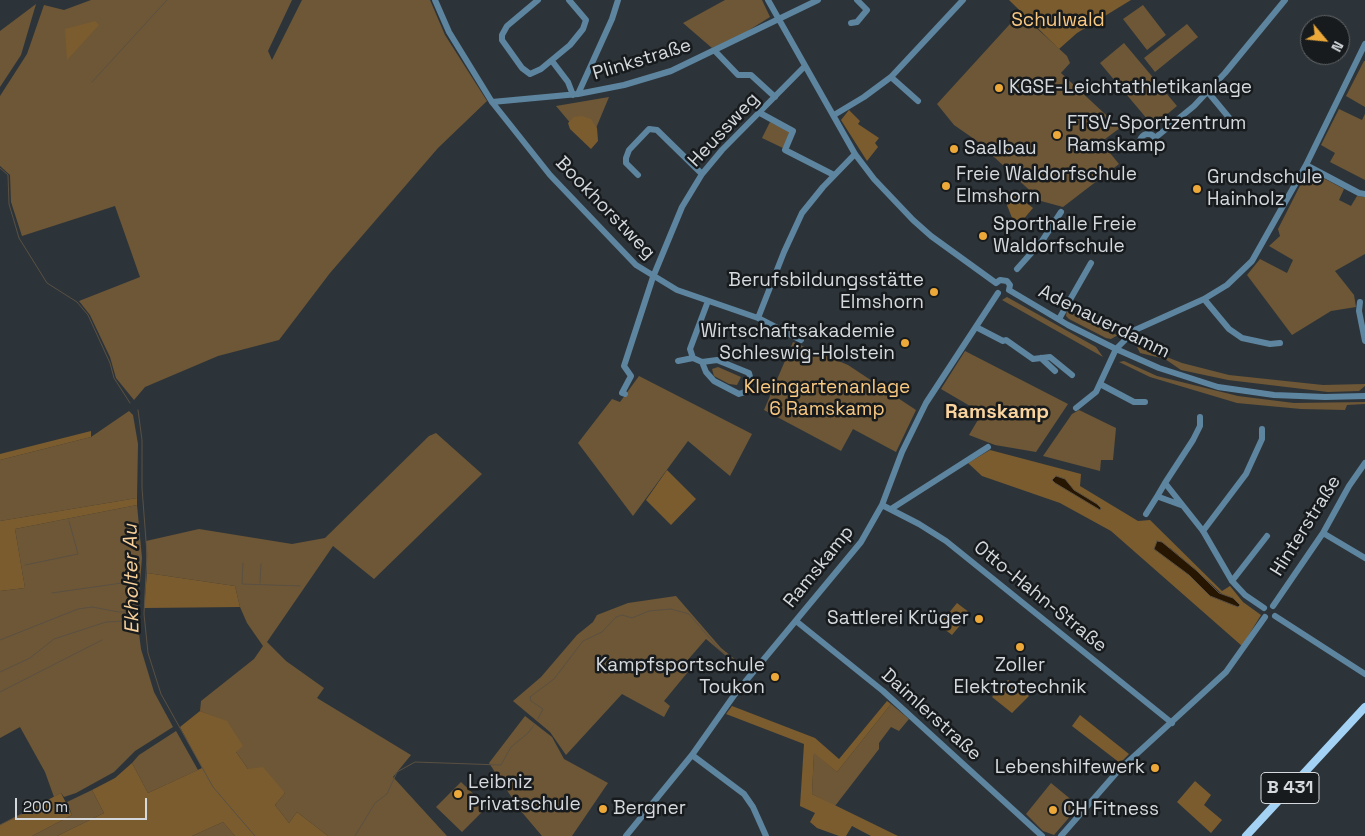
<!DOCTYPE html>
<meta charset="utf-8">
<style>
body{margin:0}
#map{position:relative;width:1365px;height:836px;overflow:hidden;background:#2d3439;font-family:"Space Grotesk",sans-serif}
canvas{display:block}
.north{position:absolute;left:1300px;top:15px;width:50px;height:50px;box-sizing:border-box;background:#181b1d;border:1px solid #64676a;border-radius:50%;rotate:118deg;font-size:14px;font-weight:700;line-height:20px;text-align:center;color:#d5d9dd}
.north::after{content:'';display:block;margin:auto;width:18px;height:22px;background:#eca93a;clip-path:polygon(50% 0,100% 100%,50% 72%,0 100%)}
.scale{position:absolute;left:15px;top:798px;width:132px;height:22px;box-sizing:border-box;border:2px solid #d5d9dd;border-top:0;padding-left:6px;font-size:15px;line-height:18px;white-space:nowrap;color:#d5d9dd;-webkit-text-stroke:4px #181b1d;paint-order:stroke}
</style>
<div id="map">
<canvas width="1365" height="836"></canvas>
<div class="north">N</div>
<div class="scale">200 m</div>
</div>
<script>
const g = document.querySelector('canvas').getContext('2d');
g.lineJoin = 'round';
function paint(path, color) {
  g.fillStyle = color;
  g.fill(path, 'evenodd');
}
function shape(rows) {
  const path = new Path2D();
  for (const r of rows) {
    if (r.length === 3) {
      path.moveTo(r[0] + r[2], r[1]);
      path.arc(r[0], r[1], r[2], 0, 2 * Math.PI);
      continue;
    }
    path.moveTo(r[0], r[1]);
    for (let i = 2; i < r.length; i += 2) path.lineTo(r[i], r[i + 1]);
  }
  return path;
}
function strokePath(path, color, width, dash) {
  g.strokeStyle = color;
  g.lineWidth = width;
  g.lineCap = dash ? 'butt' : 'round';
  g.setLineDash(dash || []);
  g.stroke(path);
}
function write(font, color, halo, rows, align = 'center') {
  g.font = font + ' "Space Grotesk",sans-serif';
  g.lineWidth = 5;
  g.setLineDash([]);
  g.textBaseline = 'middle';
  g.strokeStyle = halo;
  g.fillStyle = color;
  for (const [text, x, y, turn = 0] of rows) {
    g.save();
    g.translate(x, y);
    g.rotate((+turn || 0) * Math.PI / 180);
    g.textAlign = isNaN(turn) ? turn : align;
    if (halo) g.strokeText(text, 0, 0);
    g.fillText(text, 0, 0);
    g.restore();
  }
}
paint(shape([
 [91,0,292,0,268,51,272,60,302,0,430,0,445,35,487,101,438,148,330,273,279,340,218,356,145,387,134,400,116,378,110,357,90,315,79,301,140,277,115,206,22,236,11,202,10,175,0,166,0,96,27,54,44,5,64,10],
 [725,0,762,0,770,17,746,32,712,48,683,23],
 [36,4,21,55,0,87,0,31],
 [1143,5,1166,35,1147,50,1123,19],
 [1020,13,1067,56,1070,63,1061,73,1120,128,1101,142,1119,164,1063,207,1041,201,977,141,954,125,937,104],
 [1187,24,1198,37,1155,72,1144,58],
 [1124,43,1177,106,1153,126,1100,63],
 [1364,61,1365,61,1365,107,1346,96],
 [609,97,589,145,556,106],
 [1339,109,1362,120,1365,114,1365,180,1330,162,1335,153,1321,145],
 [770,122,791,132,783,148,762,138],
 [1308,170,1344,189,1339,200,1351,206,1357,196,1365,197,1365,254,1335,271,1354,295,1356,307,1331,311,1292,335,1247,275,1260,259,1287,273,1293,260,1269,246,1280,236,1278,229],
 [1007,297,1096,347,1103,357,1002,300],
 [1067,310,1110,333,1118,335,1111,339,1106,338,1069,319,1066,316],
 [793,342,848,365,916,410,896,452,853,429,841,451,764,410],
 [1136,345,1182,363,1229,375,1323,385,1365,384,1365,386,1359,391,1328,392,1228,380,1181,370,1165,359,1140,353],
 [965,351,1068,404,1036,452,995,445,969,435,982,413,941,389],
 [1124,361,1157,376,1238,396,1294,403,1365,402,1365,404,1347,405,1345,410,1301,409,1237,403,1150,377,1119,362],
 [718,367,741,377,737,385,729,384,714,376,712,369],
 [639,376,752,434,730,476,688,441,633,516,578,443,612,399,620,402],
 [1079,410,1116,428,1113,460,1101,460,1100,471,1043,456,1072,414],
 [129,411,133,415,138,444,137,498,0,521,0,460,91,437],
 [436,433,482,474,374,579,333,546,267,642,286,661,324,688,317,698,411,755,393,777,447,836,328,836,297,812,289,823,275,805,285,793,248,769,236,752,227,722,200,711,201,701,254,659,263,646,247,623,240,607,235,586,147,573,146,541,199,529,292,544,325,538,429,436],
 [137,505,142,558,137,618,141,649,154,692,173,727,135,751,114,772,76,793,64,797,61,793,54,797,45,772,20,727,0,738,0,591,25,588,15,529],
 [676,596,721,648,747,669,745,672,706,639,686,662,692,667,664,701,670,706,664,717,622,694,566,755,550,732,513,701,541,677,577,635,593,622,597,615,628,603],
 [891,704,909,719,899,731,891,727,879,743,879,749,835,806,812,794,814,752,837,772],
 [525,716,552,737,564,759,608,783,572,836,542,836,520,810,489,763],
 [176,731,198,770,148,793,132,763,139,755],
 [461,782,487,807,462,832,436,807],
 [1051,783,1079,806,1054,835,1043,831,1026,814],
 [92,790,104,813,57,836,32,836,72,815,67,802],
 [223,822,235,836,192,836]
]), '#6e5736');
paint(shape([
 [1009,0,1131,0,1077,33,1059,49],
 [95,21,99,25,67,60,65,29],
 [849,110,860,121,858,124,879,138,875,143,878,147,867,161,841,120],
 [582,116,591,119,597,128,598,141,591,149,570,129,568,123,574,117],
 [1012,192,1033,208,1016,228,1005,200],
 [91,431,91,437,0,460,0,454],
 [990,450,1081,474,1080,486,1138,521,1150,520,1222,591,1230,586,1243,602,1261,615,1242,646,1111,531,1060,503,982,476,968,463],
 [1170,548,1197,571,1235,606,1210,596,1189,575,1154,549],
 [667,470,696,499,671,525,646,500],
 [137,498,137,505,15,529,25,588,0,591,0,521],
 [147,573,235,586,240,607,144,608],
 [957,603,970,613,952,635,939,625],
 [1008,680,1029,696,1012,713,992,697],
 [887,701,891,704,837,772,814,753,812,794,898,836,871,836,852,826,846,836,839,836,817,828,810,822,815,813,800,806,804,744,726,714,732,706,815,738,839,759],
 [200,711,227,721,243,746,236,752,248,769,263,767,285,793,275,805,289,823,297,812,328,836,235,836,223,822,192,836,57,836,104,813,92,790,115,778,132,763,148,793,202,768,180,727],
 [1080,715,1129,754,1120,763,1072,726],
 [1195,781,1211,795,1204,805,1222,820,1211,833,1177,802],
 [61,793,72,815,32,836,0,836,0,825]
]), '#7b5c2f');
const water = shape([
 [1056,476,1065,479,1074,490,1097,504,1101,508,1100,510,1055,483,1052,480,1056,476],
 [1157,541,1162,542,1197,571,1219,593,1233,598,1240,605,1238,607,1210,596,1189,575,1154,549,1157,541]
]);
paint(water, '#261601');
strokePath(water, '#5a5043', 1);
strokePath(shape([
 [92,82,167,0],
 [0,168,8,175,9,204,19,238,47,283,77,302,88,315,110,363,114,378,130,403],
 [138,410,142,440,142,488,147,554,144,614,148,653,161,694,213,787,255,836],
 [243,563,242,584,300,586],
 [25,565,78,554,69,521],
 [260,583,261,564],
 [52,593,136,581],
 [0,640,78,609,92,607,119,612,138,611],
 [0,672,30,658,54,639,106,622,126,621],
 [0,692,102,640],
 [538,719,543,709,531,701,530,697,554,679,583,641,602,632,616,617,622,615,632,618,649,611,671,609,689,614,719,649,745,669],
 [0,825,49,800],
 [355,836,375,803,387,794,397,772,415,762,501,765,511,747,528,733,534,725]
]), '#5a5043', 1);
strokePath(shape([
 [435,0,449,32,492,102,550,175,636,265,677,290,758,318,801,340],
 [538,0,507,26,502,35,502,40,522,68,530,74,541,69,570,45,583,29,586,20,569,0],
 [768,0,855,154,874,179,913,220,931,236,996,283],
 [851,23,857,22,867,10,857,0],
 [715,51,738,75,751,75,775,97],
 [552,61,568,82,573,95],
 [891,77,918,101],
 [1207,91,1231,120,1237,122],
 [578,94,612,19,618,0],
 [492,102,578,94,624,85,671,71,818,0],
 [760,113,793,131,785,150,834,175],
 [834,115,864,97,891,77,963,0],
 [1148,142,8],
 [1155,138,1194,106,1225,73,1285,0],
 [1306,165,1359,193,1365,194],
 [638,175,626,163,626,158,629,150,649,129,657,130,702,174],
 [1017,269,1042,241,1061,212],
 [996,283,1000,280,1007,281,1010,285,1009,290],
 [1009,290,1068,325,1116,349,1159,368,1218,387,1274,395,1325,397,1365,396],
 [1204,299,1229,329,1242,338,1270,344,1280,343],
 [1360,302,1359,311,1365,341],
 [758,318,784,252,802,213,823,187,855,154],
 [1059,319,1091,263],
 [976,327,1003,341,1006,340,1033,359,1050,357,1072,375],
 [1041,358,1055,371],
 [678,361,693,358],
 [702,362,717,360,749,373,750,377,745,392,739,394,714,381,706,372,702,362,693,358,690,349,708,301],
 [1100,384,1134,402,1145,402],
 [625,394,622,393,631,376,624,366,653,277,682,207,702,174,722,150,805,66],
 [1076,408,1096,392,1116,349,1135,330,1204,299,1227,285,1252,261,1306,165,1365,44],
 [1200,417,1200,426,1193,440,1165,483,1203,531,1232,581,1245,595,1264,608],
 [1165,483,1158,495,1159,497,1181,505],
 [882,505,919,524,946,541,1172,723],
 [891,509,988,447],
 [1146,514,1158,495],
 [1203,531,1246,474,1262,439,1262,429],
 [1323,533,1365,558],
 [1232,581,1267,536],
 [1273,606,1323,533,1349,486,1365,463],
 [1275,616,1365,674],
 [796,621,883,691,1042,836],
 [692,755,744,794,753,807,766,836],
 [626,836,692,755,735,694,861,542,882,505,902,452,926,403,998,293],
 [1061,836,1118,771,1226,672,1265,617]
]), '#5e85a0', 6);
strokePath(shape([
 [1246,836,1365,707]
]), '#a3d2f4', 8);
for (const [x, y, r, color] of [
 [999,88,5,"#eca93a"],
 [1057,135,5,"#eca93a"],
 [954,149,5,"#eca93a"],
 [946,186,5,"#eca93a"],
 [1197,189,5,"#eca93a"],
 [983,236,5,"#eca93a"],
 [934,292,5,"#eca93a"],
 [905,343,5,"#eca93a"],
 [979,619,5,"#eca93a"],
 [1020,647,5,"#eca93a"],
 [775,677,5,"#eca93a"],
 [1155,768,5,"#eca93a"],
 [458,794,5,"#eca93a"],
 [603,809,5,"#eca93a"],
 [1053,810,5,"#eca93a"]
]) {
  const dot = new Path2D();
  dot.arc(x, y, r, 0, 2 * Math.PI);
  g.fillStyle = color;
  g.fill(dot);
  strokePath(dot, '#181b1d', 2);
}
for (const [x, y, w] of [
 [1290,788,58]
]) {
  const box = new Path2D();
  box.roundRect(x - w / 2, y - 15.5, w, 31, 4);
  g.fillStyle = '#181b1d';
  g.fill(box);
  strokePath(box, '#d5d9dd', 1);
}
write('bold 18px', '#d5d9dd', null, [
 ["B 431",1290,788]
]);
write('19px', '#f9c881', '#181b1d', [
 ["Schulwald",1058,21],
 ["Kleingartenanlage",827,388],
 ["6 Ramskamp",827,410]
]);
write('19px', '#d5d9dd', '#181b1d', [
 ["Plinkstraße",642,60,-17],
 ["Heussweg",724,130,-47],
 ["Bookhorstweg",605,208,46],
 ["Adenauerdamm",1104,322,26],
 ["Hinterstraße",1306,526,-58],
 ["Ramskamp",819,567,-51],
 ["Otto-Hahn-Straße",1040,597,39],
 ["Daimlerstraße",931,715,42]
]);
write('19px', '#d5d9dd', '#181b1d', [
 ["KGSE-Leichtathletikanlage",1009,88],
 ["FTSV-Sportzentrum",1067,124],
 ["Ramskamp",1067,146],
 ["Saalbau",964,149],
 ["Freie Waldorfschule",956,175],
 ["Elmshorn",956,197],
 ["Grundschule",1207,178],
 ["Hainholz",1207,200],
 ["Sporthalle Freie",993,225],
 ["Waldorfschule",993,247],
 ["Berufsbildungsstätte",924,281,"right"],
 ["Elmshorn",924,303,"right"],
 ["Wirtschaftsakademie",895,332,"right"],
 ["Schleswig-Holstein",895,354,"right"],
 ["Sattlerei Krüger",969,619,"right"],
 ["Kampfsportschule",765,666,"right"],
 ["Toukon",765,688,"right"],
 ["Zoller",1020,666,"center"],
 ["Elektrotechnik",1020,688,"center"],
 ["Lebenshilfewerk",1145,768,"right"],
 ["Leibniz",468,783],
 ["Privatschule",468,805],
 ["Bergner",613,809],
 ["CH Fitness",1063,810]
], 'left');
write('bold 20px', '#fad49f', '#181b1d', [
 ["Ramskamp",997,413]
]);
write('italic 20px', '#f8d099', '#181b1d', [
 ["Ekholter Au",132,579,-91]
]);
</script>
